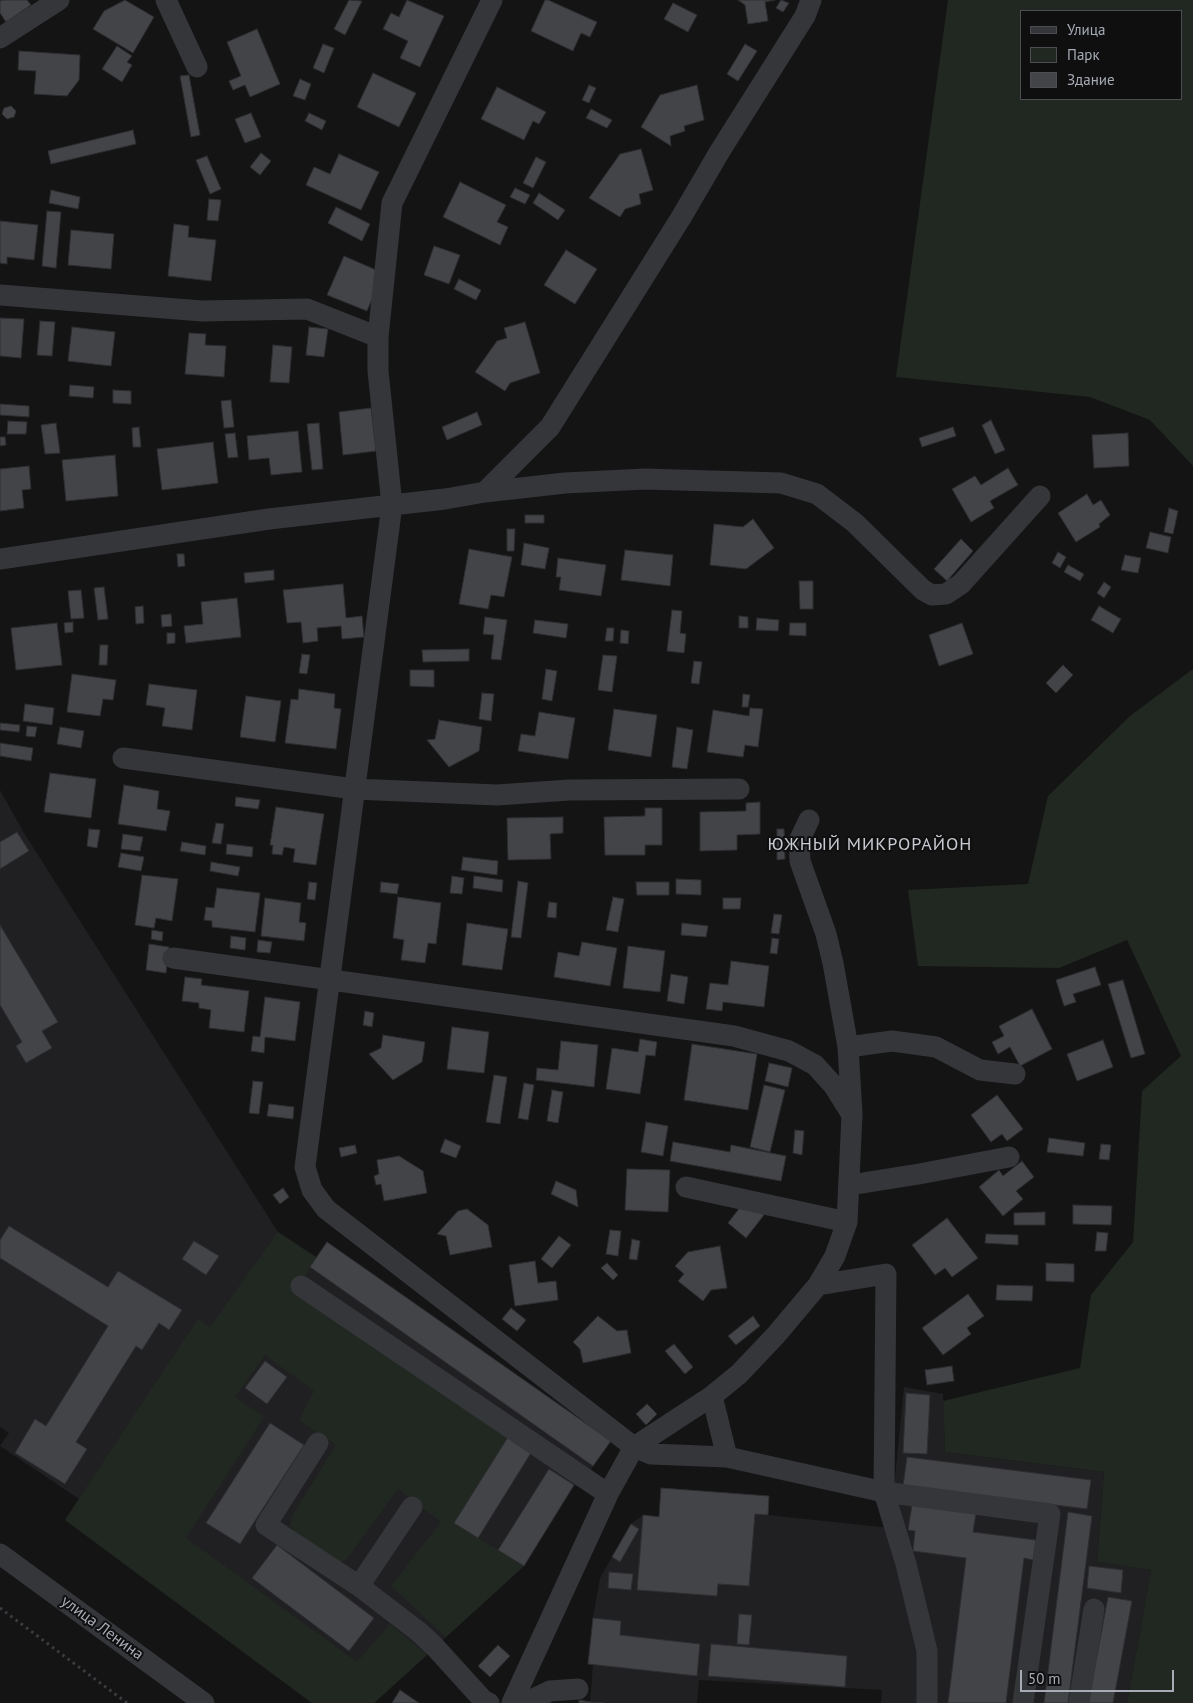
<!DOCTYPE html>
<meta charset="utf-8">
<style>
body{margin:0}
#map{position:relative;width:1193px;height:1703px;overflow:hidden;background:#141415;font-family:"PT Sans",sans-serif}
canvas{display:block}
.legend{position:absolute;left:1020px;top:10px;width:162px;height:90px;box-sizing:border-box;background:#0f0f10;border:1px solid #4b4d52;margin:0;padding:6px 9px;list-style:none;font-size:15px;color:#a6abb5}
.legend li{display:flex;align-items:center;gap:10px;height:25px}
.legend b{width:25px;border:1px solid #4b4d52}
.scale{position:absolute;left:1020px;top:1670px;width:154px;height:22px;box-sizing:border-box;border:2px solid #a6abb5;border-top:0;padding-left:6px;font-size:15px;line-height:18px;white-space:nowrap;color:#a6abb5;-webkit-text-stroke:4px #0f0f10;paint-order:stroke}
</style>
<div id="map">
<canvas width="1193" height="1703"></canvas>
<ul class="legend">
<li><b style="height:6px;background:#35363a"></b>Улица</li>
<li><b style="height:14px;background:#202821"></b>Парк</li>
<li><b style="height:14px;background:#434448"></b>Здание</li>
</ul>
<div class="scale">50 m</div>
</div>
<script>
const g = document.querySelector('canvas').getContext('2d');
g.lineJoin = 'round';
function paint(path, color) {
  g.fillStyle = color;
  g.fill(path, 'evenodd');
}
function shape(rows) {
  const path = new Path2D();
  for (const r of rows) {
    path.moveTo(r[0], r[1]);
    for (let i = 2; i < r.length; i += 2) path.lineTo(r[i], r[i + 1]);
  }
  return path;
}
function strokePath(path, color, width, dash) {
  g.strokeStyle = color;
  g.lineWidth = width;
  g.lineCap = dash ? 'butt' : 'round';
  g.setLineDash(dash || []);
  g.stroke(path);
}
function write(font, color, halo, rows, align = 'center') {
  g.font = font + ' "PT Sans",sans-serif';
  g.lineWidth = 4;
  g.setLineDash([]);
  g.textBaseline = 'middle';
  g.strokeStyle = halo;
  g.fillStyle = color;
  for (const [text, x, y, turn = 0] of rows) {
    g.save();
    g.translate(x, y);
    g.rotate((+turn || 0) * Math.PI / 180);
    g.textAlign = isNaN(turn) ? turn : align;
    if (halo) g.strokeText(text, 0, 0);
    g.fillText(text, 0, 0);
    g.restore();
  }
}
paint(shape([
 [0,790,24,833,278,1232,316,1257,327,1242,611,1441,579,1487,574,1485,524,1566,374,1703,312,1703,65,1520,79,1499,0,1446,9,1433,0,1427],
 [904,1387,943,1394,945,1452,1104,1472,1097,1562,1151,1570,1127,1703,881,1703,882,1690,699,1680,697,1703,579,1703,579,1700,590,1701,593,1665,588,1664,593,1618,600,1578,631,1524,643,1515,659,1516,661,1488,769,1496,768,1515,890,1528]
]), '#202022');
paint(shape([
 [948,0,1193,0,1193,466,1150,420,1090,397,896,377],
 [1182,11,1182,99,1022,99,1022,11],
 [1193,669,1193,1703,1127,1703,1151,1570,1097,1562,1104,1472,945,1452,943,1401,1080,1368,1091,1295,1133,1242,1142,1091,1181,1056,1127,940,1059,968,918,966,908,890,1028,884,1048,796,1130,716],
 [278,1232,316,1257,295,1293,510,1434,454,1523,524,1566,446,1637,391,1586,441,1522,398,1489,346,1560,338,1562,292,1530,290,1525,292,1516,336,1445,299,1420,314,1391,265,1355,235,1397,264,1417,186,1538,357,1662,390,1624,427,1655,374,1703,312,1703,65,1520,198,1319,210,1327]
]), '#202821');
const building = shape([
 [2,0,27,0,31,5,6,22,0,13,0,1,2,0],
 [125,0,154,17,133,53,93,29,104,11,125,0],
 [349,0,362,1,345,35,334,29,349,0],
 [407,0,444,16,420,67,400,58,408,41,383,29,391,13,399,17,407,0],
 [545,0,548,0,597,22,590,37,581,33,573,51,531,31,545,0],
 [738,0,775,0,765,2,768,21,748,24,745,5,738,0],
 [781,0,789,3,783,12,776,8,781,0],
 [673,3,697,15,688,32,664,19,673,3],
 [257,29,280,84,250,97,245,85,233,90,229,81,241,76,227,42,257,29],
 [323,44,334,48,324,73,313,68,323,44],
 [745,44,757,51,738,81,727,74,745,44],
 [117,46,132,56,127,62,132,65,122,82,102,69,117,46],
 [19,51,80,55,79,80,67,96,34,94,36,71,18,70,19,51],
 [373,73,416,93,399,127,357,107,373,73],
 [189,75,200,135,191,137,180,76,189,75],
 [300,79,311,84,305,100,293,96,300,79],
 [589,85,596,88,589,103,582,100,589,85],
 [697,85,704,120,684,126,685,131,670,136,671,146,641,127,660,95,697,85],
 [497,87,546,112,539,124,533,121,524,140,481,119,497,87],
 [11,106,16,111,14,117,7,119,2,114,4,108,11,106],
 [591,109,612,120,607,128,586,118,591,109],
 [251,113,261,137,245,143,235,119,251,113],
 [309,113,326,121,322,130,305,121,309,113],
 [133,130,136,144,51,164,48,151,133,130],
 [641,149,653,190,639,194,641,204,625,209,620,217,589,198,620,154,641,149],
 [261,153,271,161,260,175,250,167,261,153],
 [339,154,379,172,361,210,306,185,314,167,330,174,339,154],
 [207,156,221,189,210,194,196,160,207,156],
 [536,157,546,162,533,188,523,183,536,157],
 [460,182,506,205,497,222,508,227,500,245,443,217,460,182],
 [515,188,530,195,525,204,510,197,515,188],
 [51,190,80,197,78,209,49,203,51,190],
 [539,193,565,210,558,220,533,203,539,193],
 [209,199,221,200,218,221,207,220,209,199],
 [336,207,370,224,362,241,328,223,336,207],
 [47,211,61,212,56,268,42,266,47,211],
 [0,221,38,225,34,260,7,257,7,264,0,263,0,221],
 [174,224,189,226,188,237,216,240,211,281,168,276,174,224],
 [71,230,114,234,111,269,68,265,71,230],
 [434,246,460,255,449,284,424,275,434,246],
 [566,250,597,269,575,304,544,285,566,250],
 [344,256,383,273,367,311,327,295,344,256],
 [459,279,481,290,476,300,454,289,459,279],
 [0,318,24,319,21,358,0,356,0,318],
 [40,321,55,322,52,356,37,355,40,321],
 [525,322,540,373,510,383,505,391,475,372,497,341,507,338,504,328,525,322],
 [72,327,115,332,111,366,68,361,72,327],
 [309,327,328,329,324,357,306,355,309,327],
 [189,333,206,334,205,345,226,346,224,377,185,374,189,333],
 [273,345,292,347,289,383,270,382,273,345],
 [70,385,94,387,93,398,69,396,70,385],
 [113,390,131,391,131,404,113,403,113,390],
 [231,400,234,427,224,428,221,401,231,400],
 [0,404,29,406,29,417,0,415,0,404],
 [371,408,376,451,343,455,339,412,371,408],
 [477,412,482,425,447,440,442,427,477,412],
 [991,420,1005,450,995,454,982,425,991,420],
 [8,421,27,422,26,434,7,434,8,421],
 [56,423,60,453,45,454,41,425,56,423],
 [319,423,323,469,312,470,307,424,319,423],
 [139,427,141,447,133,447,132,428,139,427],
 [953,427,956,436,922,447,919,438,953,427],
 [298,431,302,472,271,475,269,458,249,460,247,436,298,431],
 [235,433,238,457,228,458,225,434,235,433],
 [1128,433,1129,466,1094,468,1092,435,1128,433],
 [0,437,5,437,6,445,0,446,0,437],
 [213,442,218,483,162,490,157,449,213,442],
 [115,455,118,496,66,501,62,460,115,455],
 [29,466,31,489,22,490,24,508,0,511,0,469,29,466],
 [1008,468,1018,485,990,501,994,508,971,522,952,489,975,476,981,485,1008,468],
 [1087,494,1093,505,1101,500,1110,515,1099,524,1100,527,1076,542,1058,513,1087,494],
 [1169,508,1178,511,1173,534,1164,532,1169,508],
 [525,515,544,515,544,523,525,523,525,515],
 [753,519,774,548,746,569,710,565,714,524,743,527,753,519],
 [507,529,515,529,514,551,507,551,507,529],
 [1150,532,1171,537,1168,553,1146,548,1150,532],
 [961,539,973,551,947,581,934,569,961,539],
 [524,543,549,548,545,569,521,565,524,543],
 [469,549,512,557,504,597,491,595,488,609,459,604,469,549],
 [625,550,673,555,670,586,621,580,625,550],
 [1058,552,1066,557,1060,568,1052,563,1058,552],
 [177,554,184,554,185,566,178,567,177,554],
 [1125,555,1141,558,1138,573,1121,570,1125,555],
 [558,558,606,565,601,596,559,590,561,577,556,577,558,558],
 [1068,565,1084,574,1080,581,1064,572,1068,565],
 [274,570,274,580,245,583,244,573,274,570],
 [799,581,813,581,813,609,800,609,799,581],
 [1104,582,1111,587,1104,598,1097,593,1104,582],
 [343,584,346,618,362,616,364,637,342,639,341,626,317,628,318,641,303,643,301,622,287,623,283,590,343,584],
 [104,587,108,619,98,620,94,588,104,587],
 [81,590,84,618,71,619,68,591,81,590],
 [237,598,241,637,186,643,184,626,203,624,201,602,237,598],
 [143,606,144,623,136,624,135,607,143,606],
 [1099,606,1121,619,1113,633,1091,620,1099,606],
 [672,610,682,611,680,633,686,634,684,653,667,651,672,610],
 [171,614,172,626,162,627,161,615,171,614],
 [739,616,748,617,748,628,739,628,739,616],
 [485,617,507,620,501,660,491,659,494,635,483,634,485,617],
 [757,618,779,620,778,631,756,630,757,618],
 [535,620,568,624,566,638,533,633,535,620],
 [73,622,73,632,65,633,64,623,73,622],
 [57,623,62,665,16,670,11,628,57,623],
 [790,623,806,623,806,636,789,635,790,623],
 [962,623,973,654,939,666,929,635,962,623],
 [607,628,614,628,613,641,605,641,607,628],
 [621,630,629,631,628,644,620,643,621,630],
 [167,633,175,633,175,643,167,644,167,633],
 [100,645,108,645,107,665,99,665,100,645],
 [469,649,469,661,423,662,422,650,469,649],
 [302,654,310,655,307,674,299,673,302,654],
 [603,655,617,656,612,692,598,690,603,655],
 [694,661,702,662,699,684,691,683,694,661],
 [1063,665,1073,675,1056,693,1046,683,1063,665],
 [546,669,557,671,552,701,542,699,546,669],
 [410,670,434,670,434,687,410,686,410,670],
 [72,674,116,680,113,700,103,699,100,716,67,712,72,674],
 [149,684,197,690,192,730,162,726,165,708,146,705,149,684],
 [299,689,335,694,334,708,341,709,336,749,285,743,291,699,298,700,299,689],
 [482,693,494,694,491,721,479,719,482,693],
 [743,694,750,695,748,707,742,707,743,694],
 [246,696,281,701,275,742,240,737,246,696],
 [25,704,54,708,52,725,23,721,25,704],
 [750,708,763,709,758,747,745,745,743,757,707,752,713,710,749,716,750,708],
 [614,709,657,715,651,757,608,750,614,709],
 [539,712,575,718,568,759,518,751,521,734,535,736,539,712],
 [439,720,482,727,479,751,449,767,427,740,435,739,439,720],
 [0,723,20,725,19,732,0,730,0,723],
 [27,726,37,727,35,737,26,736,27,726],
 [60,727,84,731,81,748,57,744,60,727],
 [677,727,693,730,687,769,672,767,677,727],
 [0,743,33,748,31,761,0,756,0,743],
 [50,773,96,779,91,818,44,812,50,773],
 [124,785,159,791,157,809,170,811,166,831,118,824,124,785],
 [236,797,260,800,258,809,235,806,236,797],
 [760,802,760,834,737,835,737,850,700,851,700,812,746,811,746,803,760,802],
 [276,807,324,814,316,865,293,862,295,849,284,847,282,855,272,854,273,845,270,845,276,807],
 [645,808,662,808,662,845,645,845,645,855,605,855,604,817,645,816,645,808],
 [563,817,563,833,550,834,551,859,508,860,507,818,563,817],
 [216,823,224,824,221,844,212,843,216,823],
 [89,829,100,830,97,848,87,846,89,829],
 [777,829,784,829,785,859,777,860,777,829],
 [17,832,29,851,0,869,0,842,17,832],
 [123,834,143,837,140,851,121,849,123,834],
 [182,842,206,846,205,855,180,851,182,842],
 [227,844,253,847,252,857,226,854,227,844],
 [121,853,144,857,141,871,118,867,121,853],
 [463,857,498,861,497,875,461,870,463,857],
 [211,862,240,867,238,876,210,871,211,862],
 [142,875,178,879,172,921,156,918,154,928,135,925,142,875],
 [452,876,464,878,462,894,450,893,452,876],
 [474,876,503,880,502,892,473,888,474,876],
 [676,879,701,880,701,895,676,894,676,879],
 [518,881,528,883,521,938,511,937,518,881],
 [309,882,317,883,315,900,307,899,309,882],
 [381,882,399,884,397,894,380,892,381,882],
 [636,882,669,882,669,895,637,895,636,882],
 [217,888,260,893,255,932,212,927,212,921,204,920,206,907,214,908,217,888],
 [398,897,441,903,436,944,428,943,425,963,401,960,404,940,393,938,398,897],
 [613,897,624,899,618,932,606,930,613,897],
 [265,898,301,903,299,922,306,923,304,941,261,936,265,898],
 [723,898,741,898,740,909,723,909,723,898],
 [549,902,557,903,556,918,547,917,549,902],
 [774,914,782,915,779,934,771,933,774,914],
 [467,923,508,929,502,970,462,965,467,923],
 [682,923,708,926,706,937,681,935,682,923],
 [0,925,58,1022,42,1031,52,1048,26,1063,16,1046,22,1042,0,1005,0,925],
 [152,930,163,932,162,941,151,939,152,930],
 [231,936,246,938,245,950,230,948,231,936],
 [772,938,779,939,777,954,770,953,772,938],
 [258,940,272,942,270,953,257,952,258,940],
 [582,942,617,948,610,986,554,977,558,952,579,956,582,942],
 [149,944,169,947,166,973,146,970,149,944],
 [628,946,665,951,660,992,623,988,628,946],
 [731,961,769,966,764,1007,723,1002,722,1011,706,1009,710,983,728,985,731,961],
 [1095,967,1101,985,1073,994,1076,1002,1064,1006,1056,980,1095,967],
 [671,974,688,977,684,1004,667,1001,671,974],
 [185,977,202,979,201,985,249,991,244,1032,209,1028,211,1010,199,1008,199,1003,182,1001,185,977],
 [1123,980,1145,1054,1131,1058,1108,984,1123,980],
 [265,997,300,1002,295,1041,265,1037,264,1053,251,1051,253,1036,260,1037,265,997],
 [1032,1009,1052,1049,1020,1066,1010,1047,998,1054,992,1042,1004,1036,999,1026,1032,1009],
 [365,1011,374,1013,372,1027,363,1025,365,1011],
 [452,1027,489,1032,484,1073,447,1069,452,1027],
 [383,1035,425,1042,422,1062,393,1080,369,1054,381,1048,383,1035],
 [640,1039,657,1042,655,1056,646,1055,640,1094,606,1089,612,1048,638,1052,640,1039],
 [1103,1040,1113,1067,1077,1081,1067,1054,1103,1040],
 [561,1041,598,1045,594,1087,536,1080,537,1068,558,1070,561,1041],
 [692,1044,757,1054,748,1110,684,1100,692,1044],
 [769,1063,792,1068,788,1087,765,1081,769,1063],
 [494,1075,507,1077,500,1124,486,1122,494,1075],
 [253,1081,263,1082,259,1114,249,1113,253,1081],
 [524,1083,534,1085,528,1120,518,1118,524,1083],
 [764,1085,785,1090,770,1152,750,1147,764,1085],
 [552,1090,563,1092,558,1123,547,1121,552,1090],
 [997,1095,1023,1129,1007,1141,1002,1134,991,1142,971,1115,997,1095],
 [269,1104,294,1107,293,1119,267,1116,269,1104],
 [646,1122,668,1126,663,1156,641,1152,646,1122],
 [795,1130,804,1131,802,1155,793,1153,795,1130],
 [1049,1138,1085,1143,1083,1156,1047,1152,1049,1138],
 [445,1139,461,1146,456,1158,440,1152,445,1139],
 [673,1142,730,1152,731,1145,786,1156,781,1181,670,1161,673,1142],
 [1101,1144,1111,1145,1109,1160,1099,1159,1101,1144],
 [355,1145,357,1153,341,1157,339,1148,355,1145],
 [399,1156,423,1171,427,1193,384,1201,381,1184,376,1185,374,1176,379,1174,377,1160,399,1156],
 [1022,1161,1034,1177,1016,1191,1023,1199,1003,1216,979,1187,999,1170,1003,1176,1022,1161],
 [627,1169,670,1170,668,1212,625,1210,627,1169],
 [556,1181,576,1190,578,1207,551,1194,556,1181],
 [283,1188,289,1197,280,1204,273,1195,283,1188],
 [745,1201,764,1215,746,1238,728,1223,745,1201],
 [1073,1205,1112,1206,1111,1225,1073,1224,1073,1205],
 [467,1209,488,1225,492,1247,450,1255,446,1236,437,1234,458,1211,467,1209],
 [1045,1212,1045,1225,1014,1225,1014,1213,1045,1212],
 [947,1218,978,1258,952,1277,945,1268,935,1275,912,1245,947,1218],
 [9,1226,108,1287,118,1271,182,1310,169,1330,159,1323,142,1350,136,1346,76,1442,87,1449,65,1484,15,1453,35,1419,46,1426,108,1326,0,1258,0,1240,9,1226],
 [610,1230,621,1231,618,1256,606,1254,610,1230],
 [1097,1232,1108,1233,1106,1251,1095,1251,1097,1232],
 [986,1234,1018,1235,1018,1245,985,1243,986,1234],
 [559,1236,571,1245,552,1268,541,1259,559,1236],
 [632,1239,640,1241,637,1260,629,1259,632,1239],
 [194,1241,219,1256,206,1275,182,1259,194,1241],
 [327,1242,611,1441,593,1466,310,1267,327,1242],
 [720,1246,727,1288,711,1290,703,1301,678,1281,684,1274,675,1266,688,1252,720,1246],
 [535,1261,538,1283,556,1281,558,1300,515,1306,509,1265,535,1261],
 [607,1263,618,1275,613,1280,601,1268,607,1263],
 [1046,1263,1074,1264,1074,1282,1046,1281,1046,1263],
 [997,1285,1033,1286,1032,1301,996,1300,997,1285],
 [968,1294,984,1316,967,1328,971,1334,943,1355,922,1328,968,1294],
 [511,1308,526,1320,517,1331,502,1319,511,1308],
 [598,1316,617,1331,627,1330,631,1353,583,1363,580,1349,573,1342,598,1316],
 [753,1316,760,1326,736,1345,728,1336,753,1316],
 [674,1344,693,1367,685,1374,665,1351,674,1344],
 [265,1361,287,1377,267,1404,245,1388,265,1361],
 [952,1366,954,1381,927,1385,925,1370,952,1366],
 [906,1393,930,1395,927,1454,903,1453,906,1393],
 [647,1404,657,1414,646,1425,636,1414,647,1404],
 [270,1423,304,1445,240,1544,206,1523,270,1423],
 [510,1434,534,1448,478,1538,454,1523,510,1434],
 [907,1457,1091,1480,1087,1509,903,1486,907,1457],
 [549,1469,574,1485,524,1566,498,1550,549,1469],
 [661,1488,769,1496,768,1515,755,1514,749,1586,718,1584,717,1596,637,1590,643,1515,659,1517,661,1488],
 [912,1505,976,1513,973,1532,1036,1540,1033,1560,1024,1558,1006,1703,948,1703,966,1558,913,1551,915,1531,908,1530,912,1505],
 [1068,1512,1092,1516,1068,1703,1044,1703,1068,1512],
 [631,1524,639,1529,620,1562,612,1557,631,1524],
 [277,1545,374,1618,349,1651,252,1578,277,1545],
 [1089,1566,1123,1570,1121,1593,1087,1588,1089,1566],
 [609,1572,633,1574,631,1590,608,1588,609,1572],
 [1108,1597,1132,1601,1113,1703,1088,1703,1108,1597],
 [739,1614,752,1615,749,1645,737,1644,739,1614],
 [593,1618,621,1621,620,1635,700,1644,697,1676,588,1664,593,1618],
 [711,1644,847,1656,845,1687,708,1676,711,1644],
 [498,1645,510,1656,490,1677,478,1666,498,1645],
 [400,1690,419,1703,392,1703,400,1690],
 [579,1700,590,1702,604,1703,579,1703,579,1700]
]);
paint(building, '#434448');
strokePath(building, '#2e2e31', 1);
strokePath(shape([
 [0,1608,127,1703]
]), '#3b3d41', 3, [2.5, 4]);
strokePath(shape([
 [166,0,197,67],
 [0,38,59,0],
 [0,295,202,311,307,309,378,337],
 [485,492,550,427,682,216,720,151,805,16,811,0],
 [0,559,269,519,392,505,378,371,378,337,392,203,492,0],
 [123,758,354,789,497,795,569,790,739,789],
 [809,820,799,841,800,861,826,934,833,963,848,1047,852,1113],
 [173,958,734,1036,789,1051,815,1065,834,1086,852,1115,847,1222,835,1256,818,1285,776,1335,739,1374,712,1396,634,1447],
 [848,1047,892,1041,936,1047,980,1070,1015,1074],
 [850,1185,919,1174,1009,1157],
 [686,1187,847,1222],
 [818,1285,886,1274,884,1492,1050,1514,1023,1703],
 [301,1286,608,1494],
 [712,1396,727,1457,884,1492,906,1564,927,1651,927,1703],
 [318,1443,266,1525,359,1586,419,1632,435,1647,484,1701,489,1703],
 [634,1447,651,1454,727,1457],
 [0,1554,204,1703],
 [359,1586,412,1507],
 [512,1703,608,1494,634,1447,326,1209,312,1190,305,1167,392,505,445,499,485,492,565,483,645,479,781,483,817,494,855,523,923,590,932,595,946,594,961,584,1040,496],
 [525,1703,550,1691,578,1689],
 [1079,1703,1094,1609]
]), '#35363a', 21);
write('16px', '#a6abb5', '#0f0f10', [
 ["улица Ленина",102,1628,36]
]);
g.letterSpacing = '1px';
write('18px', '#c7cad1', '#0f0f10', [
 ["ЮЖНЫЙ МИКРОРАЙОН",870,845]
]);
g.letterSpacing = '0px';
</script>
